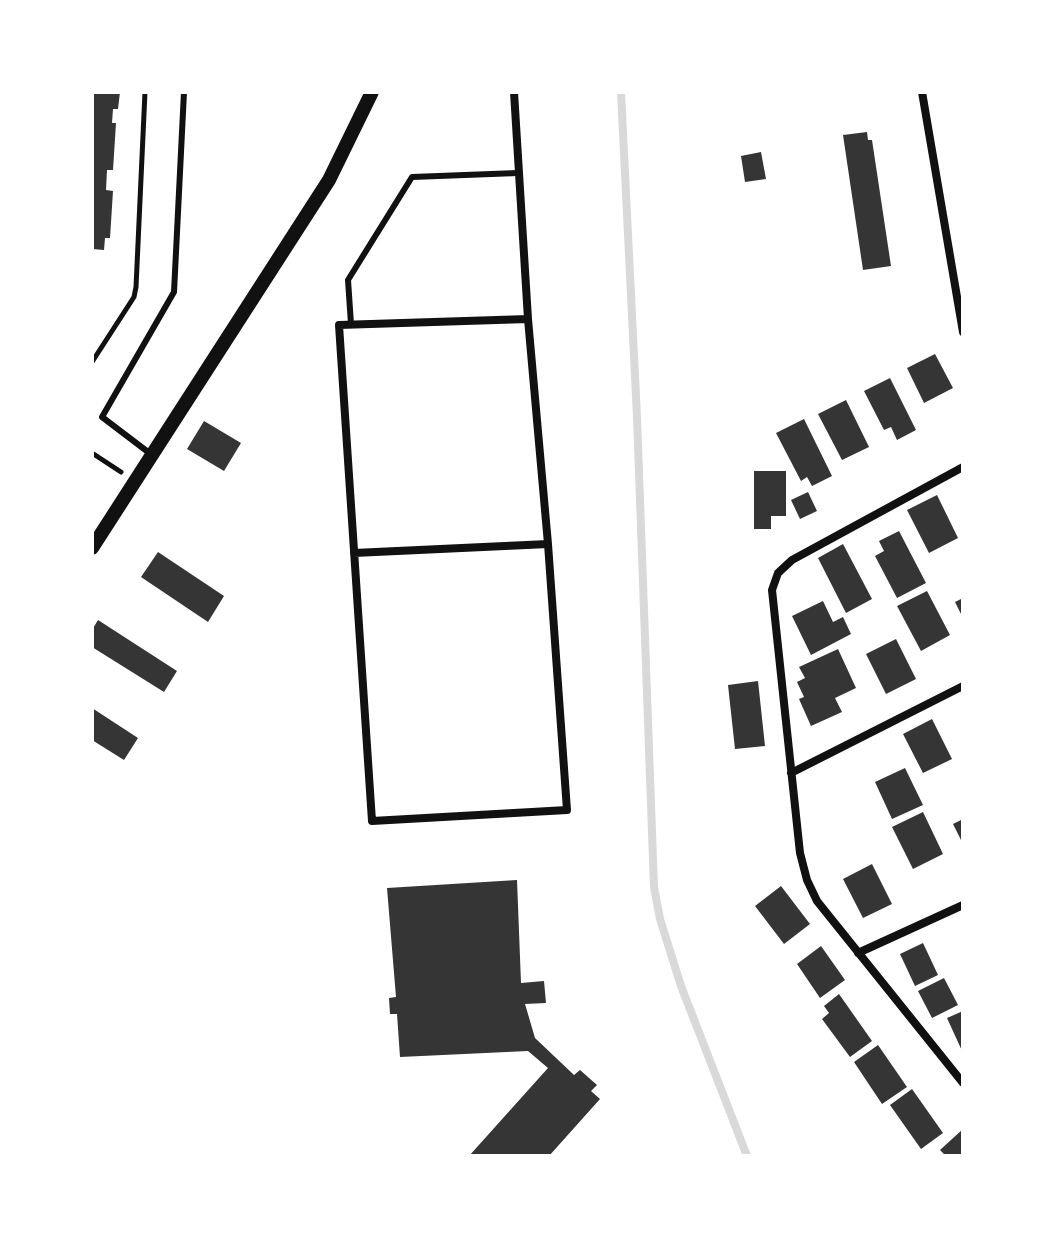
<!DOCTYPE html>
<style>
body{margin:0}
#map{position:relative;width:1055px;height:1248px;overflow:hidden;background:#fff;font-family:Manrope,sans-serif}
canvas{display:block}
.frame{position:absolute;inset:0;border:94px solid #fff;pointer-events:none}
</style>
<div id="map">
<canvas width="1055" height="1248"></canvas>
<div class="frame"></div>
</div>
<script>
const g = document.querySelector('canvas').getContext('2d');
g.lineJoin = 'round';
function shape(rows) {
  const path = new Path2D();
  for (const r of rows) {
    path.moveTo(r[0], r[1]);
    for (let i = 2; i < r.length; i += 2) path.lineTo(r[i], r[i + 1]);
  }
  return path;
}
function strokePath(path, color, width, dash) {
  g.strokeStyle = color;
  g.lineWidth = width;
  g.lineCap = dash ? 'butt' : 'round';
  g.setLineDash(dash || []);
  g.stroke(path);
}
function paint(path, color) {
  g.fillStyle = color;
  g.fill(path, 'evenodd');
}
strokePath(shape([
 [621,92,637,417,654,887,660,919,681,986,747,1156]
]), '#d9d9d9', 8);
paint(shape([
 [92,92,120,92,118,109,113,109,112,123,116,123,113,170,107,170,106,190,113,191,110,238,105,238,104,250,92,249],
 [867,132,868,140,872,140,891,266,863,270,843,135],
 [761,152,766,179,745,182,741,156],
 [935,354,953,388,924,403,907,368],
 [890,378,916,430,897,440,891,427,884,430,864,391],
 [846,400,869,447,842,460,818,414],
 [804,419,832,476,812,486,807,477,801,481,776,433],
 [204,421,241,443,224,471,187,449],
 [754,471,786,471,786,516,771,516,771,529,754,529],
 [808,492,817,511,800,519,791,500],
 [937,495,958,538,929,553,907,510],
 [899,531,926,583,897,598,875,556,884,551,879,541],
 [843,544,872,599,846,613,818,558],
 [158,552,224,596,208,622,141,577],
 [927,591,950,635,921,651,897,606],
 [963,598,963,618,955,602],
 [823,601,833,622,843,617,851,634,811,655,792,616],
 [98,620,177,671,164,692,92,647,92,630],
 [896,639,916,679,886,694,866,654],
 [838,649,856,688,835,698,842,712,811,726,799,699,804,697,797,682,805,678,799,667],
 [758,681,765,746,735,749,728,685],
 [92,708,138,738,124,760,92,740],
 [932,719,952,759,923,773,903,734],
 [905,768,923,805,892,819,875,782],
 [923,812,943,854,913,869,892,827],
 [963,819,963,844,953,824],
 [872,864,892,904,863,918,843,879],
 [517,880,521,983,544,981,546,1003,525,1004,535,1038,574,1075,580,1070,597,1085,591,1091,600,1099,549,1156,469,1156,548,1068,528,1051,400,1057,397,1014,390,1014,389,998,396,997,387,888],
 [781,886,810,924,784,944,755,906],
 [923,943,938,975,915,986,900,954],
 [821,946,845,980,820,998,797,964],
 [944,978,958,1005,932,1018,918,991],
 [839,994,872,1041,850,1057,822,1019,829,1013,824,1006],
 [963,1011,963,1053,947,1018],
 [878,1045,907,1087,882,1104,854,1062],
 [912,1089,943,1133,921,1149,890,1105],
 [963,1129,963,1156,946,1156,940,1150]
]), '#353535');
strokePath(shape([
 [92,362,134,297,136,287,145,92],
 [92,453,121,472]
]), '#111', 5);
strokePath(shape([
 [351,324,348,280,412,177,518,173],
 [152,455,102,417,174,292,184,92]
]), '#111', 6);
strokePath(shape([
 [514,92,528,319,548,544,567,810,372,821,339,325,528,319],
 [922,92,963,332],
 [963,467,792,560,778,573,772,590,800,853,807,880,817,901,963,1083],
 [354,553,548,544],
 [791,773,963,686],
 [858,953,963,905]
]), '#111', 8);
strokePath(shape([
 [92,548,329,180,372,92]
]), '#111', 14);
</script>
